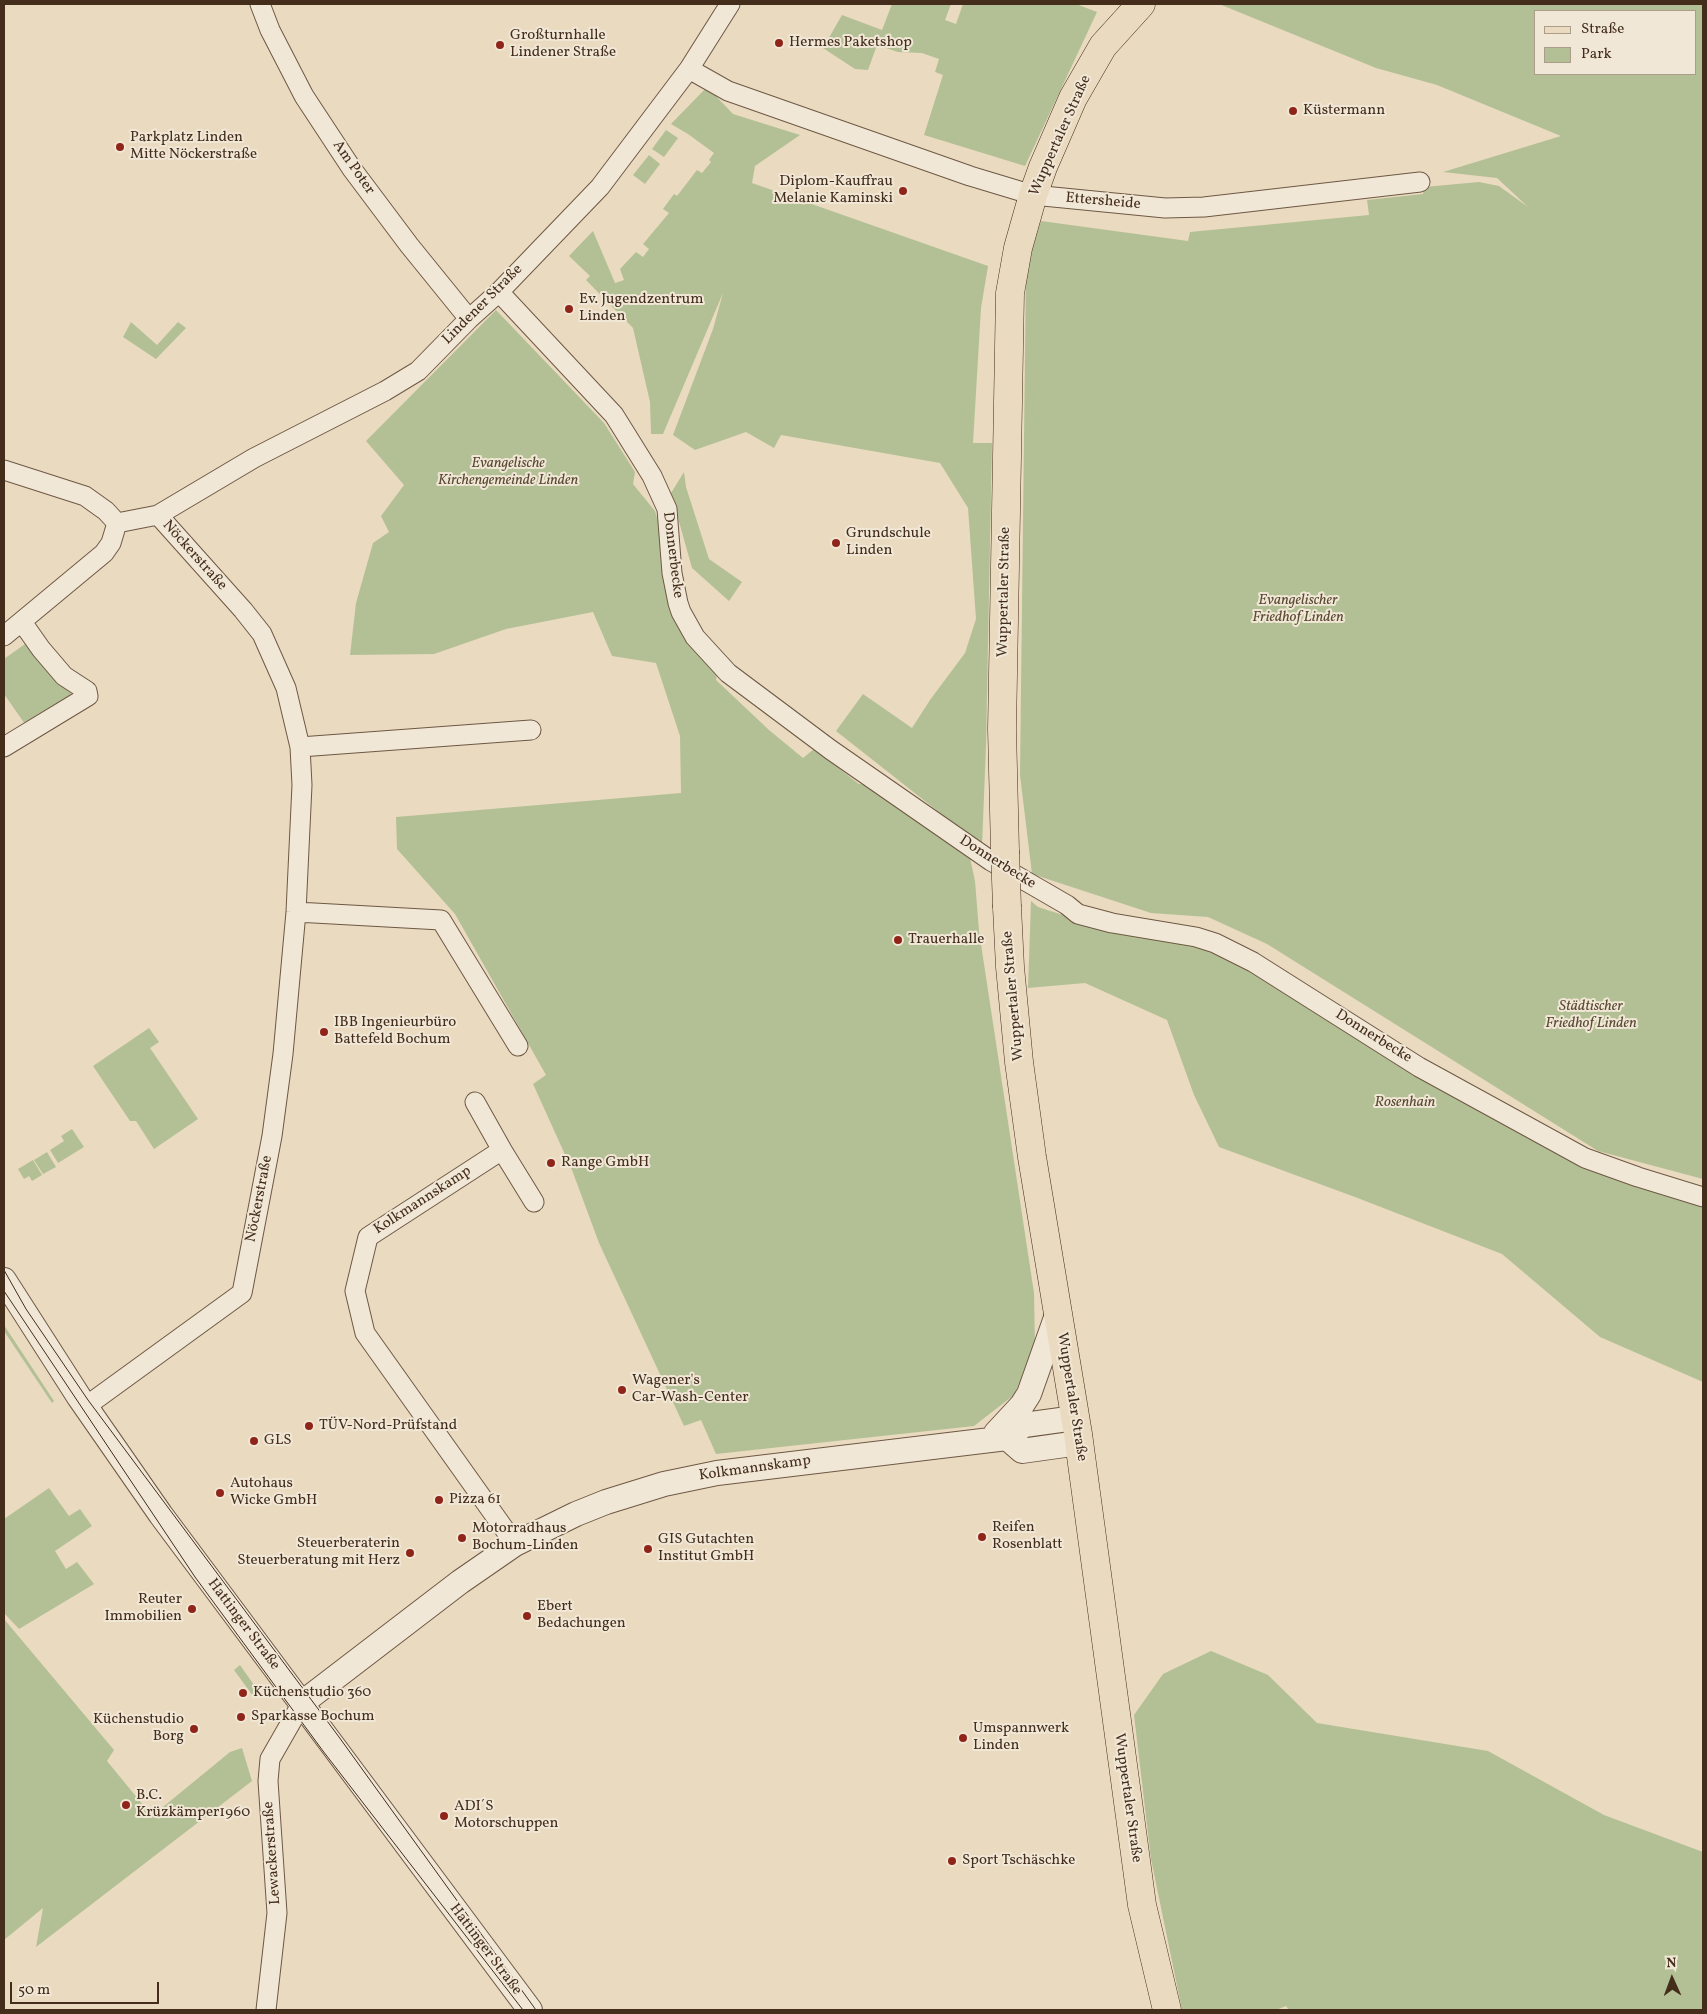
<!DOCTYPE html>
<meta charset="utf-8">
<style>
body{margin:0}
#map{position:relative;width:1707px;height:2014px;overflow:hidden;background:#eadac0;font-family:Vollkorn,serif}
canvas{display:block}
.frame{position:absolute;inset:0;border:5px solid #442d1b;pointer-events:none}
.legend{position:absolute;left:1534px;top:10px;width:162px;height:65px;box-sizing:border-box;background:#f1e7d6;border:1px solid #ac9d8b;margin:0;padding:6px 9px;list-style:none;font-size:15px;color:#442d1b}
.legend li{display:flex;align-items:center;gap:10px;height:25px}
.legend b{width:25px;border:1px solid #ac9d8b}
.north{position:absolute;left:1647px;top:1954px;width:50px;height:50px;-webkit-text-stroke:4px #f1e7d6;paint-order:stroke;rotate:358deg;font-size:14px;font-weight:700;line-height:20px;text-align:center;color:#442d1b}
.north::after{content:'';display:block;margin:auto;width:18px;height:22px;background:#442d1b;clip-path:polygon(50% 0,100% 100%,50% 72%,0 100%)}
.scale{position:absolute;left:10px;top:1982px;width:149px;height:22px;box-sizing:border-box;border:2px solid #442d1b;border-top:0;padding-left:6px;font-size:15px;line-height:18px;white-space:nowrap;color:#442d1b;-webkit-text-stroke:4px #f1e7d6;paint-order:stroke}
</style>
<div id="map">
<canvas width="1707" height="2014"></canvas>
<div class="frame"></div>
<ul class="legend">
<li><b style="height:6px;background:#eadac0"></b>Straße</li>
<li><b style="height:14px;background:#b3c095"></b>Park</li>
</ul>
<div class="north">N</div>
<div class="scale">50 m</div>
</div>
<script>
const g = document.querySelector('canvas').getContext('2d');
g.lineJoin = 'round';
function paint(path, color) {
  g.fillStyle = color;
  g.fill(path, 'evenodd');
}
function shape(rows) {
  const path = new Path2D();
  for (const r of rows) {
    path.moveTo(r[0], r[1]);
    for (let i = 2; i < r.length; i += 2) path.lineTo(r[i], r[i + 1]);
  }
  return path;
}
function strokePath(path, color, width, dash) {
  g.strokeStyle = color;
  g.lineWidth = width;
  g.lineCap = dash ? 'butt' : 'round';
  g.setLineDash(dash || []);
  g.stroke(path);
}
function write(font, color, halo, rows, align = 'center') {
  g.font = font + ' Vollkorn,serif';
  g.lineWidth = 4;
  g.setLineDash([]);
  g.textBaseline = 'middle';
  g.strokeStyle = halo;
  g.fillStyle = color;
  for (const [text, x, y, turn = 0] of rows) {
    g.save();
    g.translate(x, y);
    g.rotate((+turn || 0) * Math.PI / 180);
    g.textAlign = isNaN(turn) ? turn : align;
    if (halo) g.strokeText(text, 0, 0);
    g.fillText(text, 0, 0);
    g.restore();
  }
}
paint(shape([
 [892,4,951,4,945,20,956,24,963,4,1076,4,1097,12,1025,166,924,135,943,75,935,72,939,59,922,53,898,52,877,45,868,70,855,69,823,48,842,15,882,30],
 [1219,4,1703,4,1703,1179,1598,1151,1267,944,1208,917,1151,913,1032,874,1020,775,1026,270,1041,221,1188,241,1190,232,1369,215,1367,200,1423,194,1424,187,1479,182,1499,186,1528,207,1497,178,1443,172,1561,136,1437,85,1376,68],
 [1536,11,1696,11,1696,74,1536,74],
 [705,89,712,92,733,114,800,135,755,166,752,183,988,266,981,308,973,443,992,443,986,746,982,846,836,731,863,694,912,728,930,700,965,653,976,619,968,508,940,463,781,435,774,448,746,432,695,450,673,435,713,329,723,293,663,434,651,434,650,402,633,328,586,280,590,276,569,256,593,231,615,283,624,280,620,269,636,252,643,257,649,249,643,244,669,213,663,209,674,194,677,196,697,170,702,173,711,162,709,160,714,153,688,134,671,124],
 [666,130,678,138,664,157,652,149],
 [649,155,660,164,645,184,633,175],
 [496,310,604,423,635,472,633,484,655,511,671,568,695,621,720,657,716,680,769,730,803,758,814,749,859,784,878,785,969,853,975,881,979,931,1034,1293,1035,1348,1014,1395,974,1426,716,1454,701,1420,684,1426,599,1243,572,1170,533,1084,546,1075,455,914,397,849,396,817,681,793,680,736,656,663,612,656,593,612,506,629,434,654,350,655,356,603,373,543,389,532,381,516,404,485,366,441],
 [131,322,157,345,178,322,186,328,156,359,123,337],
 [684,472,686,487,709,559,742,582,729,601,692,568,671,493],
 [25,644,47,668,71,689,70,702,27,727,4,694,4,659],
 [1031,901,1038,907,1088,923,1208,945,1580,1164,1703,1203,1703,1382,1600,1337,1502,1254,1355,1197,1219,1147,1194,1095,1167,1020,1085,983,1028,988],
 [149,1028,159,1042,150,1048,198,1119,154,1149,136,1121,130,1121,93,1066],
 [72,1129,84,1147,58,1163,50,1150,64,1141,61,1136],
 [47,1152,56,1167,43,1174,34,1160],
 [33,1160,42,1175,32,1181,29,1176,24,1179,18,1169],
 [4,1325,54,1401,52,1403,4,1331],
 [49,1488,69,1516,80,1509,92,1526,55,1551,66,1569,77,1562,94,1584,19,1629,4,1613,4,1519],
 [4,1619,114,1750,107,1761,152,1816,230,1752,242,1748,252,1781,36,1947,43,1908,4,1940],
 [1211,1651,1268,1675,1317,1723,1488,1751,1604,1815,1703,1852,1703,2010,1289,2010,1286,2006,1276,2010,1182,2010,1151,1859,1134,1715,1163,1674],
 [240,1665,259,1692,253,1696,234,1670]
]), '#b3c095');
const minor = shape([
 [260,4,270,30,304,96,352,169,409,245,469,319],
 [689,69,728,91,970,176,1033,195,1165,208,1204,207,1420,182],
 [499,292,614,415,652,476,667,509,672,573,678,603,681,612,695,637,728,673,831,750,991,861,1067,905,1078,914,1112,923,1196,937,1215,943,1253,962,1419,1067,1585,1158,1638,1177,1703,1197],
 [4,470,85,496,106,511,117,523],
 [117,523,158,515,254,458,385,391,418,371,469,319,499,292,600,187,689,69,730,4],
 [4,636,104,553,111,543,117,523],
 [4,747,88,696,87,691,64,676,41,649,22,622],
 [300,747,531,730],
 [296,912,441,920,518,1046],
 [475,1102,502,1150,368,1237,355,1291,365,1333,515,1544],
 [502,1150,534,1202],
 [85,1407,242,1293,272,1136,283,1054,296,912,302,785,300,747,286,688,262,634,243,610,158,515],
 [266,2010,277,1913,268,1781,270,1759,302,1703]
]);
const tertiary = shape([
 [4,1280,79,1397,161,1515,530,2010],
 [996,1433,1022,1405,1029,1394,1058,1312],
 [1007,1438,1022,1451,1079,1443],
 [302,1703,460,1582,515,1544,576,1514,606,1502,664,1484,717,1473,1007,1438,1024,1425,1075,1418]
]);
const primary = shape([
 [1005,851,1002,729,1010,293,1018,248,1033,195,1043,167,1073,98,1103,46,1141,4],
 [1007,907,1010,967,1019,1062,1032,1157,1078,1434,1142,1905,1167,2010]
]);
strokePath(minor, '#6e5844', 21);
strokePath(tertiary, '#6e5844', 26);
strokePath(primary, '#442d1b', 29);
strokePath(minor, '#f1e7d6', 19);
strokePath(tertiary, '#f1e7d6', 24);
strokePath(primary, '#eadac0', 28);
strokePath(shape([
 [4,1270,26,1309,88,1400,339,1737,536,2010],
 [4,1291,195,1577,323,1751,523,2010]
]), '#442d1b', 1);
const primaryBridge = shape([
 [1005,851,1007,907]
]);
strokePath(primaryBridge, '#442d1b', 29, []);
strokePath(primaryBridge, '#eadac0', 28);
for (const [x, y, r, color] of [
 [779,43,5,"#8f2418"],
 [500,45,5,"#8f2418"],
 [1293,111,5,"#8f2418"],
 [120,147,5,"#8f2418"],
 [903,191,5,"#8f2418"],
 [569,309,5,"#8f2418"],
 [836,543,5,"#8f2418"],
 [898,940,5,"#8f2418"],
 [324,1032,5,"#8f2418"],
 [551,1163,5,"#8f2418"],
 [622,1390,5,"#8f2418"],
 [309,1426,5,"#8f2418"],
 [254,1441,5,"#8f2418"],
 [220,1493,5,"#8f2418"],
 [439,1500,5,"#8f2418"],
 [982,1537,5,"#8f2418"],
 [462,1538,5,"#8f2418"],
 [648,1549,5,"#8f2418"],
 [410,1553,5,"#8f2418"],
 [192,1609,5,"#8f2418"],
 [527,1616,5,"#8f2418"],
 [243,1693,5,"#8f2418"],
 [241,1717,5,"#8f2418"],
 [194,1729,5,"#8f2418"],
 [963,1738,5,"#8f2418"],
 [126,1805,5,"#8f2418"],
 [444,1816,5,"#8f2418"],
 [952,1861,5,"#8f2418"]
]) {
  const dot = new Path2D();
  dot.arc(x, y, r, 0, 2 * Math.PI);
  g.fillStyle = color;
  g.fill(dot);
  strokePath(dot, '#f1e7d6', 2);
}
write('15px', '#442d1b', '#f1e7d6', [
 ["Großturnhalle",510,36],
 ["Lindener Straße",510,53],
 ["Hermes Paketshop",789,43],
 ["Küstermann",1303,111],
 ["Parkplatz Linden",130,138],
 ["Mitte Nöckerstraße",130,155],
 ["Diplom-Kauffrau",893,182,"right"],
 ["Melanie Kaminski",893,199,"right"],
 ["Ev. Jugendzentrum",579,300],
 ["Linden",579,317],
 ["Grundschule",846,534],
 ["Linden",846,551],
 ["Trauerhalle",908,940],
 ["IBB Ingenieurbüro",334,1023],
 ["Battefeld Bochum",334,1040],
 ["Range GmbH",561,1163],
 ["Wagener's",632,1381],
 ["Car-Wash-Center",632,1398],
 ["TÜV-Nord-Prüfstand",319,1426],
 ["GLS",264,1441],
 ["Autohaus",230,1484],
 ["Wicke GmbH",230,1501],
 ["Pizza 61",449,1500],
 ["Reifen",992,1528],
 ["Rosenblatt",992,1545],
 ["Motorradhaus",472,1529],
 ["Bochum-Linden",472,1546],
 ["GIS Gutachten",658,1540],
 ["Institut GmbH",658,1557],
 ["Steuerberaterin",400,1544,"right"],
 ["Steuerberatung mit Herz",400,1561,"right"],
 ["Reuter",182,1600,"right"],
 ["Immobilien",182,1617,"right"],
 ["Ebert",537,1607],
 ["Bedachungen",537,1624],
 ["Küchenstudio 360",253,1693],
 ["Sparkasse Bochum",251,1717],
 ["Küchenstudio",184,1720,"right"],
 ["Borg",184,1737,"right"],
 ["Umspannwerk",973,1729],
 ["Linden",973,1746],
 ["B.C.",136,1796],
 ["Krüzkämper1960",136,1813],
 ["ADI´S",454,1807],
 ["Motorschuppen",454,1824],
 ["Sport Tschäschke",962,1861]
], 'left');
write('15px', '#442d1b', '#f1e7d6', [
 ["Wuppertaler Straße",1061,136,-66],
 ["Am Poter",353,168,55],
 ["Ettersheide",1103,202,5],
 ["Lindener Straße",483,305,-45],
 ["Donnerbecke",672,555,83],
 ["Nöckerstraße",194,556,48],
 ["Wuppertaler Straße",1005,592,-89],
 ["Donnerbecke",997,863,32],
 ["Wuppertaler Straße",1014,996,-95],
 ["Donnerbecke",1373,1037,32],
 ["Nöckerstraße",260,1199,-79],
 ["Kolkmannskamp",423,1201,-33],
 ["Wuppertaler Straße",1071,1397,81],
 ["Kolkmannskamp",755,1469,-8],
 ["Hattinger Straße",243,1625,53],
 ["Wuppertaler Straße",1127,1798,82],
 ["Lewackerstraße",273,1853,-94],
 ["Hattinger Straße",485,1950,53]
]);
write('italic 15px', '#5a4a33', '#f1e7d6', [
 ["Evangelische",508,464],
 ["Kirchengemeinde Linden",508,481],
 ["Evangelischer",1298,601],
 ["Friedhof Linden",1298,618],
 ["Städtischer",1591,1007],
 ["Friedhof Linden",1591,1024],
 ["Rosenhain",1405,1103]
]);
</script>
